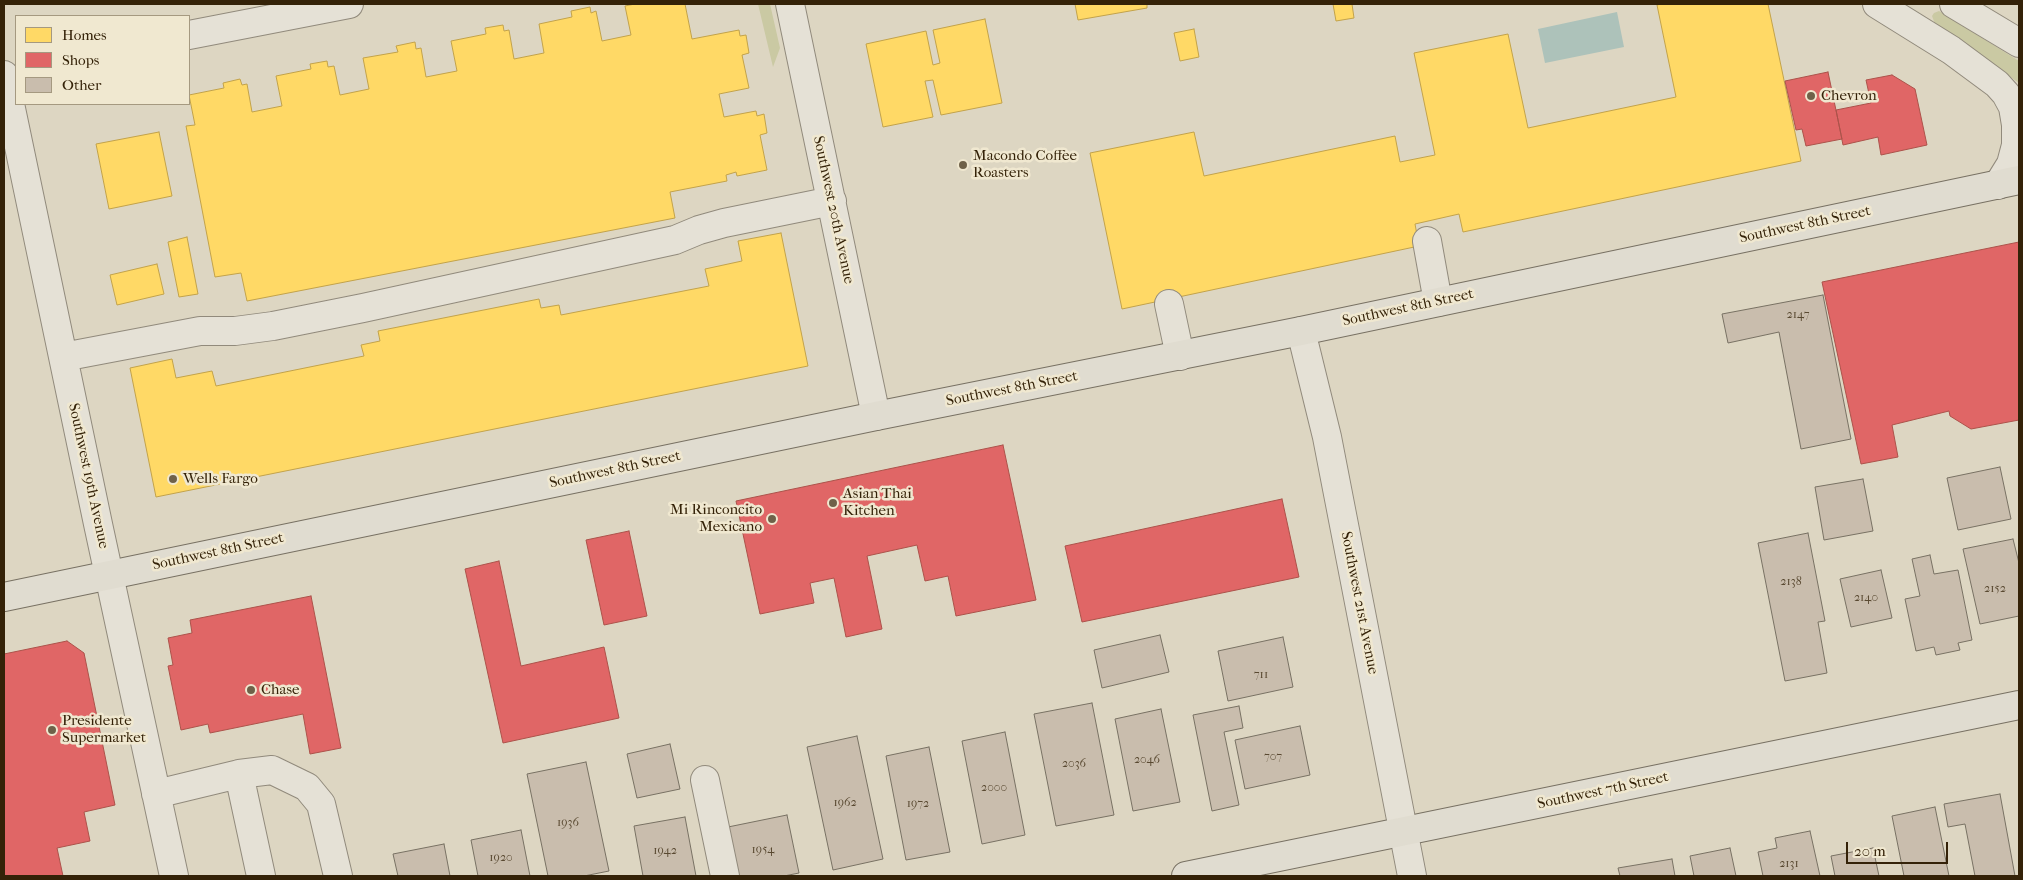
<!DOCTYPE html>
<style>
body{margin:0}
#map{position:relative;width:2023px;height:880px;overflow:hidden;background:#ddd6c2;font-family:"IM FELL French Canon",serif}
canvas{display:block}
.frame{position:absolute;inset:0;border:5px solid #342208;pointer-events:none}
.legend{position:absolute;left:15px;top:15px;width:175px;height:90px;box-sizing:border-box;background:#f0e8d0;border:1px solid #a59980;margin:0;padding:6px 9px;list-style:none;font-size:15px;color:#342208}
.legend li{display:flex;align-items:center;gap:10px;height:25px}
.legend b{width:25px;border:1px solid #a59980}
.scale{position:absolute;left:1846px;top:842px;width:102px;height:22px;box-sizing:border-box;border:2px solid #342208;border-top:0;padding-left:6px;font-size:15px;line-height:18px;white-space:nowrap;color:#342208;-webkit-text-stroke:4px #f0e8d0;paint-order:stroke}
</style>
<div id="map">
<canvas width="2023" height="880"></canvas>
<div class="frame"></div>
<ul class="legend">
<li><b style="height:14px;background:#ffd966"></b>Homes</li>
<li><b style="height:14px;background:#e06666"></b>Shops</li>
<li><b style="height:14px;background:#c9bdad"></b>Other</li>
</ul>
<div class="scale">20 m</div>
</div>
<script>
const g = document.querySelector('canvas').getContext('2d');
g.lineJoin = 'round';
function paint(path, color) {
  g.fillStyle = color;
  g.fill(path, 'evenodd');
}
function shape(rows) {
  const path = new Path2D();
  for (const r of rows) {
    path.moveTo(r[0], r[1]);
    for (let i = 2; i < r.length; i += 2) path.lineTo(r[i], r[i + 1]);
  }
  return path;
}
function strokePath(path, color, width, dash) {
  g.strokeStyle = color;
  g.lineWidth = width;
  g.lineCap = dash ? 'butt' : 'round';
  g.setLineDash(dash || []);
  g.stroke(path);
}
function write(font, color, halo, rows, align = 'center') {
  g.font = font + ' "IM FELL French Canon",serif';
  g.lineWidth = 5;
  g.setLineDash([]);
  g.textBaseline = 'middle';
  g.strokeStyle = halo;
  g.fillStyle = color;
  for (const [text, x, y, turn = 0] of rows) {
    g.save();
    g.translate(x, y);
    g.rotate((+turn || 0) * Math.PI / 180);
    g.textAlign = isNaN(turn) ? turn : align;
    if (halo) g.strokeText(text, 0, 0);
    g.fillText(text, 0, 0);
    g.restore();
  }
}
paint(shape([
 [758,4,770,4,780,48,773,67],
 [1939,11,2019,61,2019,83,1935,24,1932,16,1934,13]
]), '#cac9a3');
paint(shape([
 [1617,12,1624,47,1545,63,1538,29]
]), '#adc2ba');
const homes = shape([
 [635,4,685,4,692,39,739,30,740,36,746,35,749,53,742,55,749,88,719,94,724,117,756,111,757,116,764,114,767,133,760,135,767,170,737,176,736,172,726,175,727,181,670,192,675,218,247,301,241,273,215,277,186,126,195,125,189,95,224,88,223,83,240,79,242,85,247,84,252,112,282,106,276,76,311,69,310,64,327,61,328,67,334,66,340,95,369,89,363,58,398,52,396,46,415,42,416,49,421,48,426,77,457,71,451,41,486,34,485,28,503,25,504,31,509,30,514,59,544,53,539,24,572,17,571,11,590,7,591,13,596,11,602,41,631,35,625,6,635,4],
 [1075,4,1147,4,1147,8,1078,20,1075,4],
 [1333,4,1352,4,1354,18,1336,21,1333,4],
 [1661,4,1768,4,1801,161,1463,232,1459,214,1415,224,1419,246,1122,309,1090,153,1194,132,1204,176,1395,136,1400,162,1435,155,1414,53,1508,34,1528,128,1676,97,1657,5,1661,4],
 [985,19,1002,103,941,115,933,80,925,81,933,117,883,127,866,44,926,31,933,65,940,63,933,30,985,19],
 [1194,29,1199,57,1180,61,1174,33,1194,29],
 [159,132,172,196,109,209,96,144,159,132],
 [781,233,808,366,156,497,130,368,172,359,176,378,212,371,216,386,364,356,361,345,380,341,378,331,539,299,541,308,559,305,561,315,709,286,705,269,742,261,738,241,781,233],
 [187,237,198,294,179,297,168,242,187,237],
 [157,264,164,294,117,305,110,275,157,264]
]);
paint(homes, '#ffd966');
strokePath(homes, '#c2a24a', 1);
const shops = shape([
 [1828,72,1842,139,1806,146,1802,129,1796,130,1785,81,1828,72],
 [1892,75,1915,89,1927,145,1881,155,1878,137,1843,145,1836,110,1871,103,1866,80,1892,75],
 [2019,242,2019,420,1971,429,1950,416,1949,411,1892,425,1898,457,1861,464,1822,282,2019,242],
 [1003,445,1036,600,956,616,948,576,925,581,917,545,867,556,882,629,846,637,834,578,810,583,814,603,760,614,736,501,1003,445],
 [1282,499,1299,577,1082,622,1065,546,1282,499],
 [629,531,647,616,604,625,586,540,629,531],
 [499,561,521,666,604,647,619,718,503,743,465,569,499,561],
 [311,596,341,748,310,754,303,714,210,733,208,724,181,730,168,666,173,665,168,638,192,633,190,620,311,596],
 [67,641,84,653,115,805,84,812,90,841,57,848,63,876,4,876,4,654,67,641]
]);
paint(shops, '#e06666');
strokePath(shops, '#ac524a', 1);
const building = shape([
 [1823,295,1851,439,1801,449,1779,332,1728,343,1722,314,1823,295],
 [2000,467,2011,519,1958,530,1947,478,2000,467],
 [1863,479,1873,531,1824,540,1815,487,1863,479],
 [1808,533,1825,621,1818,622,1827,673,1785,681,1758,543,1808,533],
 [2013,539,2019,563,2019,616,1980,624,1963,549,2013,539],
 [1930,555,1934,574,1958,570,1972,640,1958,643,1960,650,1936,655,1934,647,1916,651,1905,599,1920,596,1912,559,1930,555],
 [1881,570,1892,618,1851,627,1840,579,1881,570],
 [1160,635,1169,672,1102,688,1094,650,1160,635],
 [1283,637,1293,687,1228,701,1218,651,1283,637],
 [1092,703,1114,815,1056,826,1034,714,1092,703],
 [1239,706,1243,728,1224,732,1239,805,1212,811,1193,715,1239,706],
 [1161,709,1180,802,1133,811,1115,719,1161,709],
 [1300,726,1310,775,1245,789,1235,740,1300,726],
 [1005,732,1025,835,982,844,962,741,1005,732],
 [857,736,883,859,833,870,807,747,857,736],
 [670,744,680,789,637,798,627,754,670,744],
 [929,747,950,852,906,860,886,756,929,747],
 [586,762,609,871,584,876,548,876,527,774,586,762],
 [2000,794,2015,876,1975,876,1965,824,1948,827,1944,804,2000,794],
 [1935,807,1949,876,1904,876,1892,816,1935,807],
 [787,815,799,873,784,876,738,876,728,827,787,815],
 [685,817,696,876,643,876,634,826,685,817],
 [521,830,530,876,478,876,471,840,521,830],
 [1810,831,1820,876,1763,876,1758,852,1777,848,1775,838,1810,831],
 [444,844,450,876,398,876,393,854,444,844],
 [1730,848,1736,876,1694,876,1690,856,1730,848],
 [1873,848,1879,876,1835,876,1831,856,1873,848],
 [1672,859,1675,876,1620,876,1618,868,1672,859]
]);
paint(building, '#c9bdad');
strokePath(building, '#787163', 1);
const minor = shape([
 [790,4,876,416],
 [1877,4,1951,50,1997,84,2006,94,2013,107,2016,125,2016,145,2011,164,1998,185],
 [1954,4,2019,43],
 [189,35,349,4],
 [4,75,98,524,174,876],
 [1427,241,1438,302],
 [1169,304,1180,356],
 [1301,331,1327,437,1412,876],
 [63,357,200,331,235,331,273,326,363,308,675,240,699,230,724,223,832,201],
 [239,774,261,876],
 [705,780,725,876],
 [156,794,239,774,272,770,307,787,321,804,338,876]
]);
const major = shape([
 [4,597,876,416,1301,331,2019,180],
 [1186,876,2019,705]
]);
strokePath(minor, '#918a7c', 30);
strokePath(major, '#787163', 30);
strokePath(minor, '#e5e1d6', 28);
strokePath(major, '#e0dcd0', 28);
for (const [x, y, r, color] of [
 [1811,96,5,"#6f6149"],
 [963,165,5,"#6f6149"],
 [173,479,5,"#6f6149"],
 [833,503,5,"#6f6149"],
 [772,519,5,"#6f6149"],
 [251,690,5,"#6f6149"],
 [52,730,5,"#6f6149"]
]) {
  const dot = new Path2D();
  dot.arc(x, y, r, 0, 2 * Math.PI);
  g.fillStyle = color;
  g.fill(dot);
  strokePath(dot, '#f0e8d0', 2);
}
write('12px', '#594931', null, [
 ["2147",1798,315],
 ["2138",1791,582],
 ["2152",1995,589],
 ["2140",1866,598],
 ["711",1261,675],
 ["707",1273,757],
 ["2046",1147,760],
 ["2036",1074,764],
 ["2000",994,788],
 ["1962",845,803],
 ["1972",918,804],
 ["1936",568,823],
 ["1954",763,850],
 ["1942",665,851],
 ["1920",501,858],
 ["2131",1789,864]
]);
write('15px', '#342208', '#f0e8d0', [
 ["Chevron",1821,96],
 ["Macondo Coffee",973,156],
 ["Roasters",973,173],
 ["Wells Fargo",183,479],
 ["Asian Thai",843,494],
 ["Kitchen",843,511],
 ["Mi Rinconcito",762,510,"right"],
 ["Mexicano",762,527,"right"],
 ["Chase",261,690],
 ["Presidente",62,721],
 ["Supermarket",62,738]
], 'left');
write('15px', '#342208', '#f0e8d0', [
 ["Southwest 20th Avenue",833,210,78],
 ["Southwest 8th Street",1805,225,-12],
 ["Southwest 8th Street",1408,308,-12],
 ["Southwest 8th Street",1012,389,-11],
 ["Southwest 8th Street",615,470,-12],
 ["Southwest 19th Avenue",88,476,78],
 ["Southwest 8th Street",218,552,-12],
 ["Southwest 21st Avenue",1359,603,79],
 ["Southwest 7th Street",1603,791,-12]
]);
</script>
